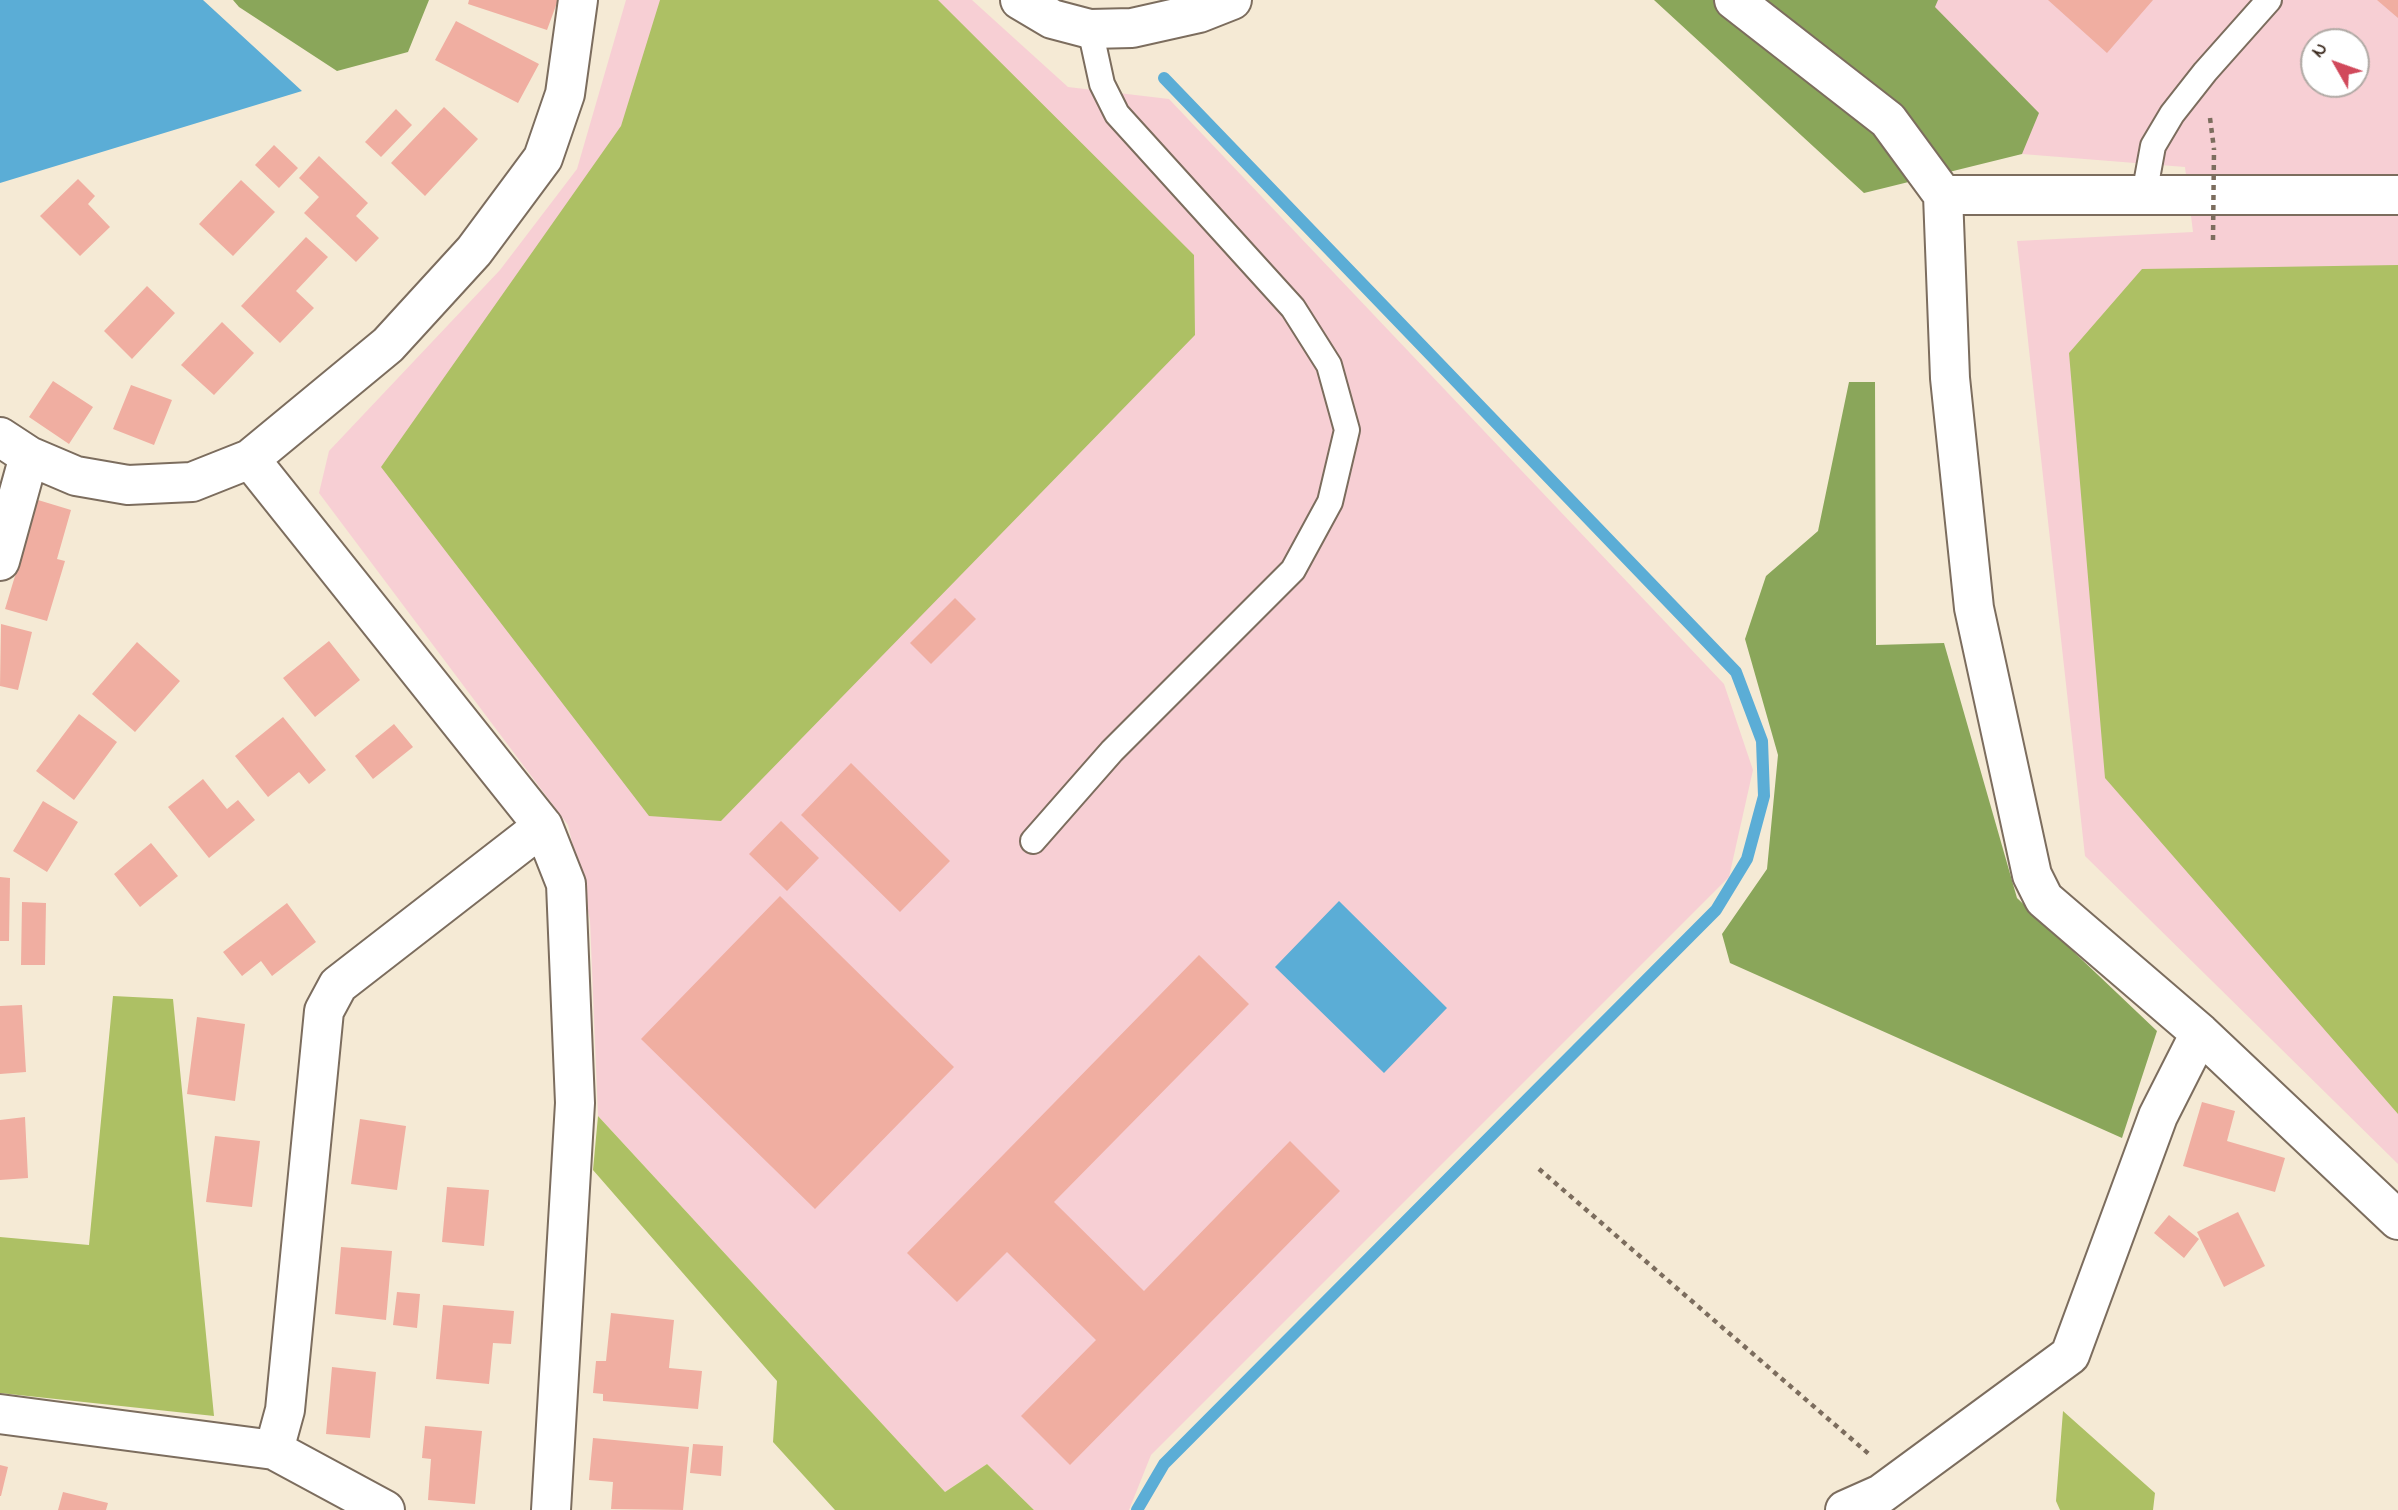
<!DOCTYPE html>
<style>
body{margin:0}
#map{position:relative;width:2398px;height:1510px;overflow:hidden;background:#f5ead5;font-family:"Indie Flower",sans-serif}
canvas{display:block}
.north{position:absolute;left:2300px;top:28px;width:70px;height:70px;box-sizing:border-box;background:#fff;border:2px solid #b1aaa5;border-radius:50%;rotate:310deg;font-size:19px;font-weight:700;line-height:28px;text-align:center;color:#3b2a1e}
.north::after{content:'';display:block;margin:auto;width:24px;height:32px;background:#d1495b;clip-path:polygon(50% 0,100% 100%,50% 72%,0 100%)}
</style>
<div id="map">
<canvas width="2398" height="1510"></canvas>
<div class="north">N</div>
</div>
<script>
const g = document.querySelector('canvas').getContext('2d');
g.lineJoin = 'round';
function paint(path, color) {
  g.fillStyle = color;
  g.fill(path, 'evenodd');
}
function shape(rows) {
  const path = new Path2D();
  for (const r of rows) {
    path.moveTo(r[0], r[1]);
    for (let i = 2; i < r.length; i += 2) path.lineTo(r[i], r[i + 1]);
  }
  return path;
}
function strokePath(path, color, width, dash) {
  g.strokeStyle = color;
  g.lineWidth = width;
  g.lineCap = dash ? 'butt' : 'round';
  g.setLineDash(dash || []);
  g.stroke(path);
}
paint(shape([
 [626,0,972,0,1068,87,1169,99,1724,684,1753,770,1729,877,1151,1455,1129,1510,1034,1510,987,1464,945,1492,598,1116,590,920,568,825,319,493,329,451,500,270,577,169],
 [1826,0,2398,0,2398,1164,2085,856,2017,241,2193,232,2185,167,2022,154],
 [2314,42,2356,42,2356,84,2314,84]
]), '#f7cfd4');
paint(shape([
 [660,0,938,0,1194,255,1195,335,721,821,649,816,381,467,621,126],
 [2398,265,2398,1114,2105,778,2069,353,2142,269],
 [113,996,173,999,214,1416,0,1393,0,1237,89,1245],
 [598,1116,945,1492,987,1464,1034,1510,835,1510,773,1442,777,1381,593,1170],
 [2063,1411,2155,1493,2153,1510,2060,1510,2056,1501]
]), '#adc064');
paint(shape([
 [233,0,429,0,408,52,337,71,239,7],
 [1654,0,1938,0,1935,7,2039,113,2022,154,1864,193],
 [1849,382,1875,382,1876,645,1944,643,2017,898,2157,1031,2122,1138,1730,963,1722,934,1767,869,1778,755,1745,639,1766,576,1818,531]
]), '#8aa65a');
paint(shape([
 [0,0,203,0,302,91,0,183],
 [1339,901,1447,1008,1384,1073,1275,967]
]), '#5badd6');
strokePath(shape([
 [1137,1510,1164,1464,1716,910,1747,859,1764,796,1762,741,1736,672,1164,78]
]), '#5badd6', 12);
paint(shape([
 [469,0,558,0,547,30,468,4],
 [2048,0,2153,0,2107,53],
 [2377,0,2398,0,2398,18],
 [456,21,539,64,518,103,435,60],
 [444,107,478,139,425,196,391,163],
 [396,109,412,125,381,157,365,142],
 [274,145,298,168,279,188,255,165],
 [319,156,368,203,356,216,379,238,356,262,304,213,319,197,299,178],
 [78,179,95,196,88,204,110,227,80,256,40,216],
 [241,180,275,212,233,256,199,224],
 [306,237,328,257,296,291,314,308,280,343,241,306],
 [147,286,175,313,132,359,104,331],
 [222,322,254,353,214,395,181,365],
 [53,381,93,407,69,444,29,417],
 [131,385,172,400,154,445,113,429],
 [38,500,71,510,57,559,65,561,47,621,5,609],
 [955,598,976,619,931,664,910,643],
 [1,624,32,632,18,690,0,686],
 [329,641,360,680,315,717,283,678],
 [137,642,180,681,135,732,92,694],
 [79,714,117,742,74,800,36,771],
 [283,717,326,770,309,784,299,772,268,797,235,756],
 [394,724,413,747,373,779,355,756],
 [851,763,950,861,900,912,801,815],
 [203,779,227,809,238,800,255,820,209,858,168,807],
 [43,801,78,822,47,872,13,851],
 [781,821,819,858,787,891,749,854],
 [151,843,178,876,140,907,114,874],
 [0,877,10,878,9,941,0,941],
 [780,896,954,1067,815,1209,641,1039],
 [22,902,46,903,45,965,21,965],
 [287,903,316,942,272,976,261,961,242,976,223,952],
 [1199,955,1249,1004,1054,1202,1144,1291,1290,1141,1340,1191,1070,1465,1021,1416,1096,1340,1007,1252,957,1302,907,1253],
 [22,1005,26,1072,0,1074,0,1006],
 [197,1017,245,1024,235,1101,187,1094],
 [2202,1102,2235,1111,2227,1141,2285,1158,2275,1192,2183,1166],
 [25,1117,28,1178,0,1180,0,1120],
 [360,1119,406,1126,397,1190,351,1184],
 [215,1136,260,1141,252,1207,206,1202],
 [447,1187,489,1190,484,1246,442,1242],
 [2238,1212,2265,1266,2224,1287,2197,1232],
 [2169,1215,2199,1239,2184,1258,2154,1233],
 [341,1247,392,1251,386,1320,335,1314],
 [397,1292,420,1294,417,1328,393,1325],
 [443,1305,514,1311,511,1344,493,1343,489,1384,436,1379],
 [611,1313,674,1320,669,1368,702,1371,698,1409,603,1401,603,1394,593,1393,596,1361,606,1361],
 [332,1367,376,1372,370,1438,326,1434],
 [425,1426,482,1431,475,1504,428,1500,431,1459,422,1458],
 [593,1438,689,1447,683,1510,611,1509,613,1482,589,1480],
 [693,1444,723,1446,721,1476,690,1473],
 [0,1465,8,1467,1,1496,0,1496],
 [63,1492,108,1503,106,1510,58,1510]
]), '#f0aea1');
const service = shape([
 [2144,195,2153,146,2172,114,2205,72,2269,0],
 [1033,841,1112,751,1293,570,1330,502,1347,430,1329,365,1293,308,1117,114,1102,84,1090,29]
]);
const minor = shape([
 [1734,0,1888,120,1943,195,1950,378,1974,608,2032,875,2044,899,2200,1033,2398,1220],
 [1943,195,2398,195],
 [0,437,29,456,76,476,128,485,192,482,250,459,388,345,474,251,543,158,565,94,578,0],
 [250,459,543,826,566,884,575,1103,551,1510],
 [0,561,29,456],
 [0,1414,274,1450,385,1510],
 [274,1450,285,1410,324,1011,338,985,543,826],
 [1845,1510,1881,1494,2070,1355,2158,1116,2200,1033]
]);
const tertiary = shape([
 [1020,0,1052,19,1090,29,1132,28,1199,13,1232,0]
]);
strokePath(service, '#7c6d5e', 28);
strokePath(minor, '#7c6d5e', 42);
strokePath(tertiary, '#7c6d5e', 42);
strokePath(shape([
 [2210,118,2214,149],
 [1539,1169,1870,1455]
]), '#7c6d5e', 4.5, [5, 5]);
strokePath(service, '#fff', 24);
strokePath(minor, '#fff', 38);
strokePath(tertiary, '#fff', 38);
strokePath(shape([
 [2213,240,2214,149]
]), '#7c6d5e', 4.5, [5, 5]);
</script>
